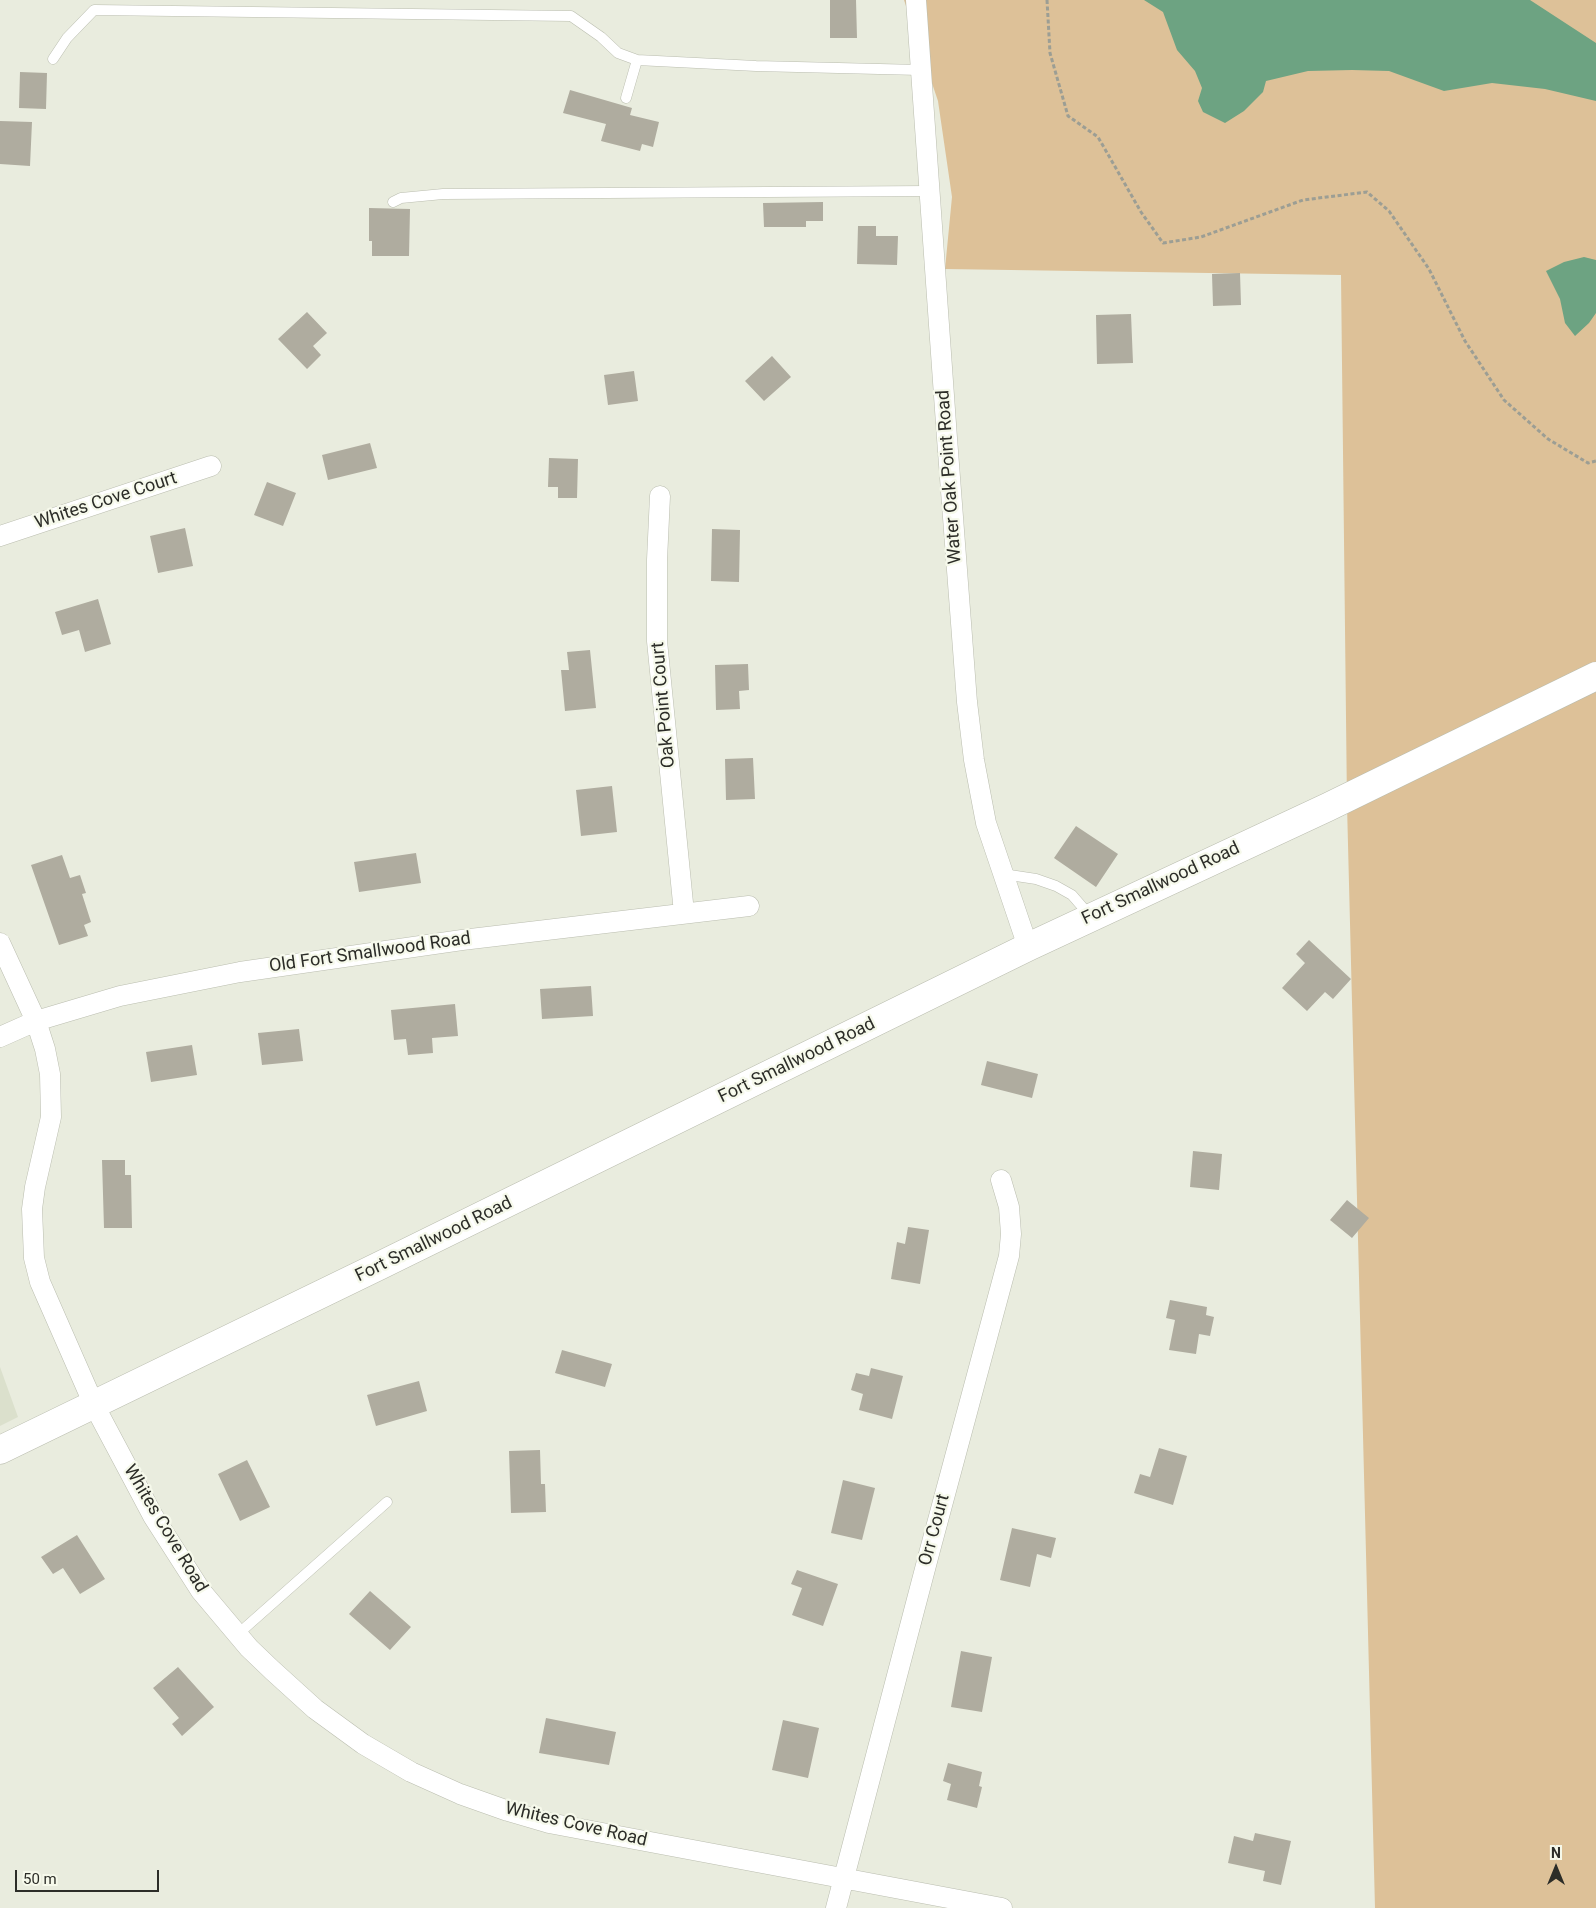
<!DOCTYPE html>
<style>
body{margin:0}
#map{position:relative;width:1596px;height:1908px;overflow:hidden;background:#e9ecde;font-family:Roboto,sans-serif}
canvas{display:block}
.north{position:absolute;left:1531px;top:1843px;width:50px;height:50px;-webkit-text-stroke:4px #f6f9eb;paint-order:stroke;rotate:0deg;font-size:14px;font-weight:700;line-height:20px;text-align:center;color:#2c2d28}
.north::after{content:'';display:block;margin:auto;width:18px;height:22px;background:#2c2d28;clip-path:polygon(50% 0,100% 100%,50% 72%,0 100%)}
.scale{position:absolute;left:15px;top:1870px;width:144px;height:22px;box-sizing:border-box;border:2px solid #2c2d28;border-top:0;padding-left:6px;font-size:15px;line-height:18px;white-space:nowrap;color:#2c2d28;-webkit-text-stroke:4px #f6f9eb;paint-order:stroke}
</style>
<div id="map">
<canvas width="1596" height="1908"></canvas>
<div class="north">N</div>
<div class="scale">50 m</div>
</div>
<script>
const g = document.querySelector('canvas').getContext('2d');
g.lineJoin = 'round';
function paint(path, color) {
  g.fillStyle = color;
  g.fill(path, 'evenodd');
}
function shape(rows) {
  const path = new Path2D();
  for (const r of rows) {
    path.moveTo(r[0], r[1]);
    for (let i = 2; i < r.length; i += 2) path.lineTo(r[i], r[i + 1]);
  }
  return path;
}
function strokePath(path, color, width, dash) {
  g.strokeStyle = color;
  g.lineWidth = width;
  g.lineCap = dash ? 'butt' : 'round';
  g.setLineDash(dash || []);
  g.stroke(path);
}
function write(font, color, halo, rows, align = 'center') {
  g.font = font + ' Roboto,sans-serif';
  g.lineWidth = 4.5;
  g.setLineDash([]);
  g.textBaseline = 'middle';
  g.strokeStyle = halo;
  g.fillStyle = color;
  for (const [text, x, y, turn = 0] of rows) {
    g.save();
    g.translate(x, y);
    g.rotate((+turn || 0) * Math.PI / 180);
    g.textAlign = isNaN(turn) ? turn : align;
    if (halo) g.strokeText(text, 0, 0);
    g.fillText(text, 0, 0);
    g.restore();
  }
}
paint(shape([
 [0,1367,18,1417,0,1426]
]), '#dbe0cc');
paint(shape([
 [904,0,1596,0,1596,1908,1375,1908,1347,805,1341,275,945,269,952,197,938,101]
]), '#ddc198');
paint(shape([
 [1144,0,1530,0,1596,43,1596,101,1545,89,1492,83,1444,91,1389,71,1352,70,1308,71,1266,81,1263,92,1244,111,1225,123,1203,112,1198,101,1202,88,1195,71,1177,50,1163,12],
 [1584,257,1596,260,1596,313,1589,323,1575,336,1565,323,1560,299,1546,271,1564,262]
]), '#6da382');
paint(shape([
 [830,0,856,0,857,38,830,38],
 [20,72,47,73,46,109,19,108],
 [570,90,632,108,630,115,659,122,653,147,642,144,640,151,601,141,606,124,563,113],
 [0,121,32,122,30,166,0,164],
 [823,202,823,221,806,221,806,227,764,227,763,203],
 [369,208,410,209,409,256,372,256,372,241,369,241],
 [858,226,876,226,876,236,898,236,897,265,857,264],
 [1240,273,1241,305,1213,306,1212,274],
 [307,312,327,333,313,346,321,355,307,369,278,339],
 [1131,314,1133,363,1097,364,1096,315],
 [772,356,791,377,764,401,745,381],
 [634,371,638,401,608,405,604,375],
 [370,443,377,468,328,480,322,455],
 [549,458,578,459,577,498,558,498,558,487,548,487],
 [267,482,296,493,283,526,254,515],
 [185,528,193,566,158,573,150,536],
 [712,529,740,530,739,582,711,581],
 [98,599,111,644,85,652,79,630,62,635,55,612],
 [590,650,596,708,565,711,561,670,569,670,567,652],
 [748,664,749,690,739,691,740,709,716,710,715,665],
 [753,758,755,799,726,800,725,759],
 [612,786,617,832,581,836,576,790],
 [1076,826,1118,854,1096,887,1054,858],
 [416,853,421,883,359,892,354,862],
 [62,855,70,878,80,875,86,893,82,894,91,922,84,925,88,936,59,945,31,865],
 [1309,940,1351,979,1333,999,1325,992,1307,1011,1282,988,1305,963,1296,954],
 [591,986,593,1016,542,1019,540,989],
 [455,1004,458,1036,432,1038,433,1053,408,1055,406,1039,394,1040,391,1010],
 [299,1029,303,1061,262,1065,258,1033],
 [192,1045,197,1075,151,1082,146,1052],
 [987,1061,1038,1074,1032,1098,981,1085],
 [1193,1151,1222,1154,1219,1190,1190,1187],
 [102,1160,125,1160,125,1175,131,1175,132,1228,104,1228],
 [1347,1200,1369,1218,1352,1238,1330,1220],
 [908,1227,929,1230,920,1284,891,1279,897,1242,905,1244],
 [1170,1300,1207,1307,1206,1315,1214,1317,1210,1336,1199,1334,1196,1354,1169,1350,1175,1320,1166,1318],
 [562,1350,612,1364,605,1387,555,1373],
 [871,1368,903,1376,892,1419,859,1410,863,1394,851,1390,856,1373,869,1376],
 [419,1381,427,1411,376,1426,367,1395],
 [1159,1448,1187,1456,1173,1505,1134,1493,1140,1474,1150,1477],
 [540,1450,541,1484,545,1484,546,1512,511,1513,509,1451],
 [247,1460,270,1507,240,1521,218,1474],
 [843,1480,875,1488,862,1540,831,1533],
 [1012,1528,1056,1538,1051,1558,1037,1554,1030,1587,1000,1580],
 [77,1535,105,1579,80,1594,63,1568,53,1574,41,1557],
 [797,1570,838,1584,823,1626,792,1615,802,1588,791,1584],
 [370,1591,411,1627,390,1650,349,1614],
 [961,1651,992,1657,982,1712,951,1707],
 [178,1667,214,1707,182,1736,172,1724,179,1718,153,1688],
 [546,1718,616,1732,609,1765,539,1753],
 [783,1720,819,1728,808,1778,772,1770],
 [948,1763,982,1772,979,1786,982,1787,977,1808,947,1800,951,1784,943,1781],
 [1255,1833,1291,1841,1281,1885,1263,1881,1265,1871,1228,1863,1234,1836,1253,1841]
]), '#afac9f');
const service = shape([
 [53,59,67,38,94,10,571,16,601,37,618,53,637,60],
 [626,98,637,60,756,66,920,70],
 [393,202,401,198,443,194,930,191],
 [1003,874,1036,879,1056,886,1072,895,1091,917],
 [238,1634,387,1502]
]);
const minor = shape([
 [916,0,947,438,967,702,974,760,986,823,1028,947],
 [660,496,657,560,657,641,684,913],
 [0,536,211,466],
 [0,943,36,1021,45,1049,50,1074,51,1117,35,1187,32,1209,34,1258,40,1282,94,1405,153,1516,201,1591,249,1648,272,1670,315,1709,363,1744,411,1772,460,1794,508,1811,549,1823,1002,1908],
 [0,1037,36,1021,120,996,240,972,462,940,749,906],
 [836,1908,930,1550,1009,1256,1011,1234,1009,1207,1001,1180]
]);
const secondary = shape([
 [0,1450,379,1266,1028,947,1328,807,1596,676]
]);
strokePath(service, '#babdaf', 11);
strokePath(minor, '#babdaf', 21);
strokePath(secondary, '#babdaf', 29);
strokePath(shape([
 [1047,0,1050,53,1068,116,1098,137,1141,212,1163,243,1201,237,1303,200,1367,192,1389,211,1429,269,1465,341,1504,400,1548,439,1588,463,1596,461]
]), '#9c9e94', 3, [4, 2.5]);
strokePath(service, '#fff', 10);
strokePath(minor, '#fff', 20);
strokePath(secondary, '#fff', 28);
write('18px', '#2c2d28', '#f6f9eb', [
 ["Water Oak Point Road",950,477,-94],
 ["Whites Cove Court",106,501,-18],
 ["Oak Point Court",664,705,-95],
 ["Fort Smallwood Road",1161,884,-25],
 ["Old Fort Smallwood Road",370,953,-8],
 ["Fort Smallwood Road",797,1061,-26],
 ["Fort Smallwood Road",434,1240,-26],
 ["Whites Cove Road",165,1529,59],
 ["Orr Court",935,1530,-75],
 ["Whites Cove Road",576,1825,13]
]);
</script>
